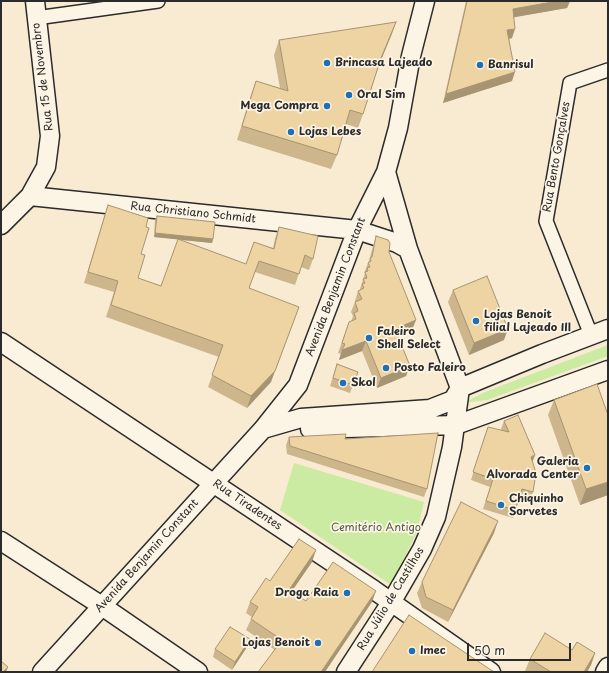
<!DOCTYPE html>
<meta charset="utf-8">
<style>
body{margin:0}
#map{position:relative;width:609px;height:673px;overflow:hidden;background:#f8ebd1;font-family:"Playpen Sans",sans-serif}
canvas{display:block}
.frame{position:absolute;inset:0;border:2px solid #2b2b2b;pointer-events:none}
.scale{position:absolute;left:467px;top:643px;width:104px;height:18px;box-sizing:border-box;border:2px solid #2b2b2b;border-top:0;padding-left:5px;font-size:12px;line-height:14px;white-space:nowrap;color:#2b2b2b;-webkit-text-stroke:3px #fcf5e5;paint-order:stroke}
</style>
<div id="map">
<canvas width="609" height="673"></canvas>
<div class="frame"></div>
<div class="scale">50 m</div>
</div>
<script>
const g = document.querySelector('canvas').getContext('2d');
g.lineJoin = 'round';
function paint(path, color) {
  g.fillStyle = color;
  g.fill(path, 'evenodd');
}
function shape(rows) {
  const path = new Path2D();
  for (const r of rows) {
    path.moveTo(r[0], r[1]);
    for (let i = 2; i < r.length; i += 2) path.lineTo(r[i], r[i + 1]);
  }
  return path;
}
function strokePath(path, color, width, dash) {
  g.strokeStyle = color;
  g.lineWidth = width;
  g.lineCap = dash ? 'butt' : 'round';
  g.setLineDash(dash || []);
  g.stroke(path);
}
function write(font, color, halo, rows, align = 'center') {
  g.font = font + ' "Playpen Sans",sans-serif';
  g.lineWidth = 3.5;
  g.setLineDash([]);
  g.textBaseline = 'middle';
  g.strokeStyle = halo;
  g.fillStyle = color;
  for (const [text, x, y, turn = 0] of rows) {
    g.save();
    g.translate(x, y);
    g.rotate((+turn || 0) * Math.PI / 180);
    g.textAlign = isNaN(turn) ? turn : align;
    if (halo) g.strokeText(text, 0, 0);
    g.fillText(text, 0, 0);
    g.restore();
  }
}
paint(shape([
 [608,345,608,356,487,400,463,403,485,392],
 [294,463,424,502,417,532,391,585,280,510]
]), '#cbeba3');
const street = shape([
 [36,18,158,1],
 [591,335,546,221,570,83,608,70]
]);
const secondary = shape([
 [30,196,357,230,397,243,408,249],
 [1,225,30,196,46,167,50,136,35,1],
 [1,342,374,590,491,672],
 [263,429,301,418,430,409,453,400,460,388,542,354,608,329],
 [310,429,456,425,608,370],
 [1,541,102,606,198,672],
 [42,672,263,429,298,385,357,230,386,172,398,128,411,56,425,1],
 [346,672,392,601,422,549,436,517,452,447,460,388,408,249,386,172],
 [605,672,608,667]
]);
strokePath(street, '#2b2b2b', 16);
strokePath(secondary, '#2b2b2b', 21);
strokePath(street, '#fcf5e5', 13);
strokePath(secondary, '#fcf5e5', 18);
paint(shape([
 [466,1,570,1,567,8,514,17,512,38,509,39,512,81,443,103],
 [396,22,391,36,379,65,363,114,358,128,346,124,337,155,331,169,237,140,251,95,256,81,280,88,274,55,279,40],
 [108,205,146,227,141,254,138,278,161,286,178,239,154,237,155,220,157,216,213,239,212,243,181,240,246,264,254,242,273,248,275,239,279,227,313,259,309,270,301,267,295,285,255,272,249,288,271,382,247,408,208,387,219,357,106,317,114,292,84,283,104,217],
 [376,236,389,252,412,330,398,336,410,366,406,376,377,388,362,351,339,360,341,354,338,353,349,322,351,322,353,316,351,312,355,302,355,301,358,291,360,290,360,289,365,273,364,273,370,258,370,257,373,246],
 [453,290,504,340,469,355,448,302],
 [337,364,358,372,350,393,330,386],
 [554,400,608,495,580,505,548,415],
 [504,421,535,455,532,462,533,492,530,500,520,497,513,518,483,509,490,487,471,480,485,435,502,431,501,429],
 [289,437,345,439,427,489,424,497,287,454,286,445],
 [494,533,448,622,422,608,417,593,422,582],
 [312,562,292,591,306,601,372,602,275,650,246,630,251,619,252,617,246,613,250,602,270,581],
 [247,647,232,670,213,657,215,649],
 [572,650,595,653,591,665,587,672,528,672,525,671,530,659]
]), '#cdb68c');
paint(shape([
 [558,1,570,1,567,8,510,18,513,9],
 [396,22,391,36,376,72,381,58],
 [515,29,512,38,504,40,507,30],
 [515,72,512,81,443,103,446,94],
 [155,233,213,239,212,243,154,237],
 [299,307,271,382,247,408,251,396],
 [416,320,412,330,391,339,395,329],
 [508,329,504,340,469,355,474,343],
 [366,341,362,351,339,360,342,350],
 [410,366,406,376,377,388,381,378],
 [535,455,532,463,531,457],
 [608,482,608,495,580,505,586,489],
 [498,521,494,533,448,622,453,610],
 [316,550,312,562,285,601,289,590],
 [376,591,372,602,325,672,321,672],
 [250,639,247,647,232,670,235,662],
 [595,653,591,665,587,672,584,672],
 [8,667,6,672,3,672]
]), '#a79472');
const building = shape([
 [467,1,558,1,513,9,515,29,507,30,515,72,446,94,467,1],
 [396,22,381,58,363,114,350,110,337,155,242,126,256,81,288,91,279,40,396,22],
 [108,205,148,218,146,227,149,228,141,254,145,255,138,278,161,286,178,239,246,264,254,242,274,249,279,227,318,236,313,259,305,255,299,274,259,261,249,288,299,307,275,371,251,396,212,375,223,345,111,305,118,281,88,272,108,205],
 [157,216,215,222,213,239,155,233,157,216],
 [376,236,388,240,390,243,389,252,416,320,395,329,410,366,381,378,366,341,342,350,345,344,342,343,349,322,356,319,354,313,358,311,355,302,362,299,358,291,364,288,362,284,365,283,363,279,367,278,365,272,368,271,367,268,370,267,368,263,371,261,370,258,372,257,376,236],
 [487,276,508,329,474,343,453,290,487,276],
 [337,364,358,372,353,385,333,378,337,364],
 [597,384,608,415,608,482,586,489,554,400,597,384],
 [518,415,535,455,531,457,536,473,533,492,522,489,515,510,486,501,493,479,473,472,488,427,509,432,504,421,518,415],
 [438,433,427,489,290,446,289,437,346,434,345,439,438,433],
 [461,502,498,521,453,610,426,597,422,582,461,502],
 [299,539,316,550,289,590,306,601,333,562,376,591,321,672,258,672,282,640,251,619,258,607,250,602,266,578,270,581,299,539],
 [409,615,494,672,372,672,409,615],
 [230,627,250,639,235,662,215,649,230,627],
 [545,633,572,650,577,642,595,653,584,672,551,672,530,659,545,633],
 [1,661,8,667,3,672,1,672,1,661]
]);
paint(building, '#eed4a3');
strokePath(building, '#a79472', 1);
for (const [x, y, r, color] of [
 [327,63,4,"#1f6fb2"],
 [480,65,4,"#1f6fb2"],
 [349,95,4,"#1f6fb2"],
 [327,106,4,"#1f6fb2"],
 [291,132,4,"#1f6fb2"],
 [476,321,4,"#1f6fb2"],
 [369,338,4,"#1f6fb2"],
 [386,368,4,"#1f6fb2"],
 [343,383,4,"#1f6fb2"],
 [587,468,4,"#1f6fb2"],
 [501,505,4,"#1f6fb2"],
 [347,593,4,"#1f6fb2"],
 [318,643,4,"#1f6fb2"],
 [412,651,4,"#1f6fb2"]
]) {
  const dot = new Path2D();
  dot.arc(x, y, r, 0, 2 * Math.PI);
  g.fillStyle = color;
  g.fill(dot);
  strokePath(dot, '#fcf5e5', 1.5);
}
write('bold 11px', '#2b2b2b', '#fcf5e5', [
 ["Brincasa Lajeado",335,63],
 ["Banrisul",488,65],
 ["Oral Sim",357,95],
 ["Mega Compra",319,106,"right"],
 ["Lojas Lebes",299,132],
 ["Lojas Benoit",484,315],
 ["filial Lajeado III",484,328],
 ["Faleiro",377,332],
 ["Shell Select",377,345],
 ["Posto Faleiro",394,368],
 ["Skol",351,383],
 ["Galeria",579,462,"right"],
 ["Alvorada Center",579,475,"right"],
 ["Chiquinho",509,499],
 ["Sorvetes",509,512],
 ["Droga Raia",339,593,"right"],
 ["Lojas Benoit",310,643,"right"],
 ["Imec",420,651]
], 'left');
write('11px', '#2b2b2b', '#fcf5e5', [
 ["Rua 15 de Novembro",43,77,-97],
 ["Rua Bento Gonçalves",557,157,-80],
 ["Rua Christiano Schmidt",193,213,6],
 ["Avenida Benjamin Constant",336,287,-69],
 ["Rua Tiradentes",247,505,34],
 ["Avenida Benjamin Constant",147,556,-48],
 ["Rua Júlio de Castilhos",391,599,-59]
]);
write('11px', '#535b49', '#fcf5e5', [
 ["Cemitério Antigo",376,528]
]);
</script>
